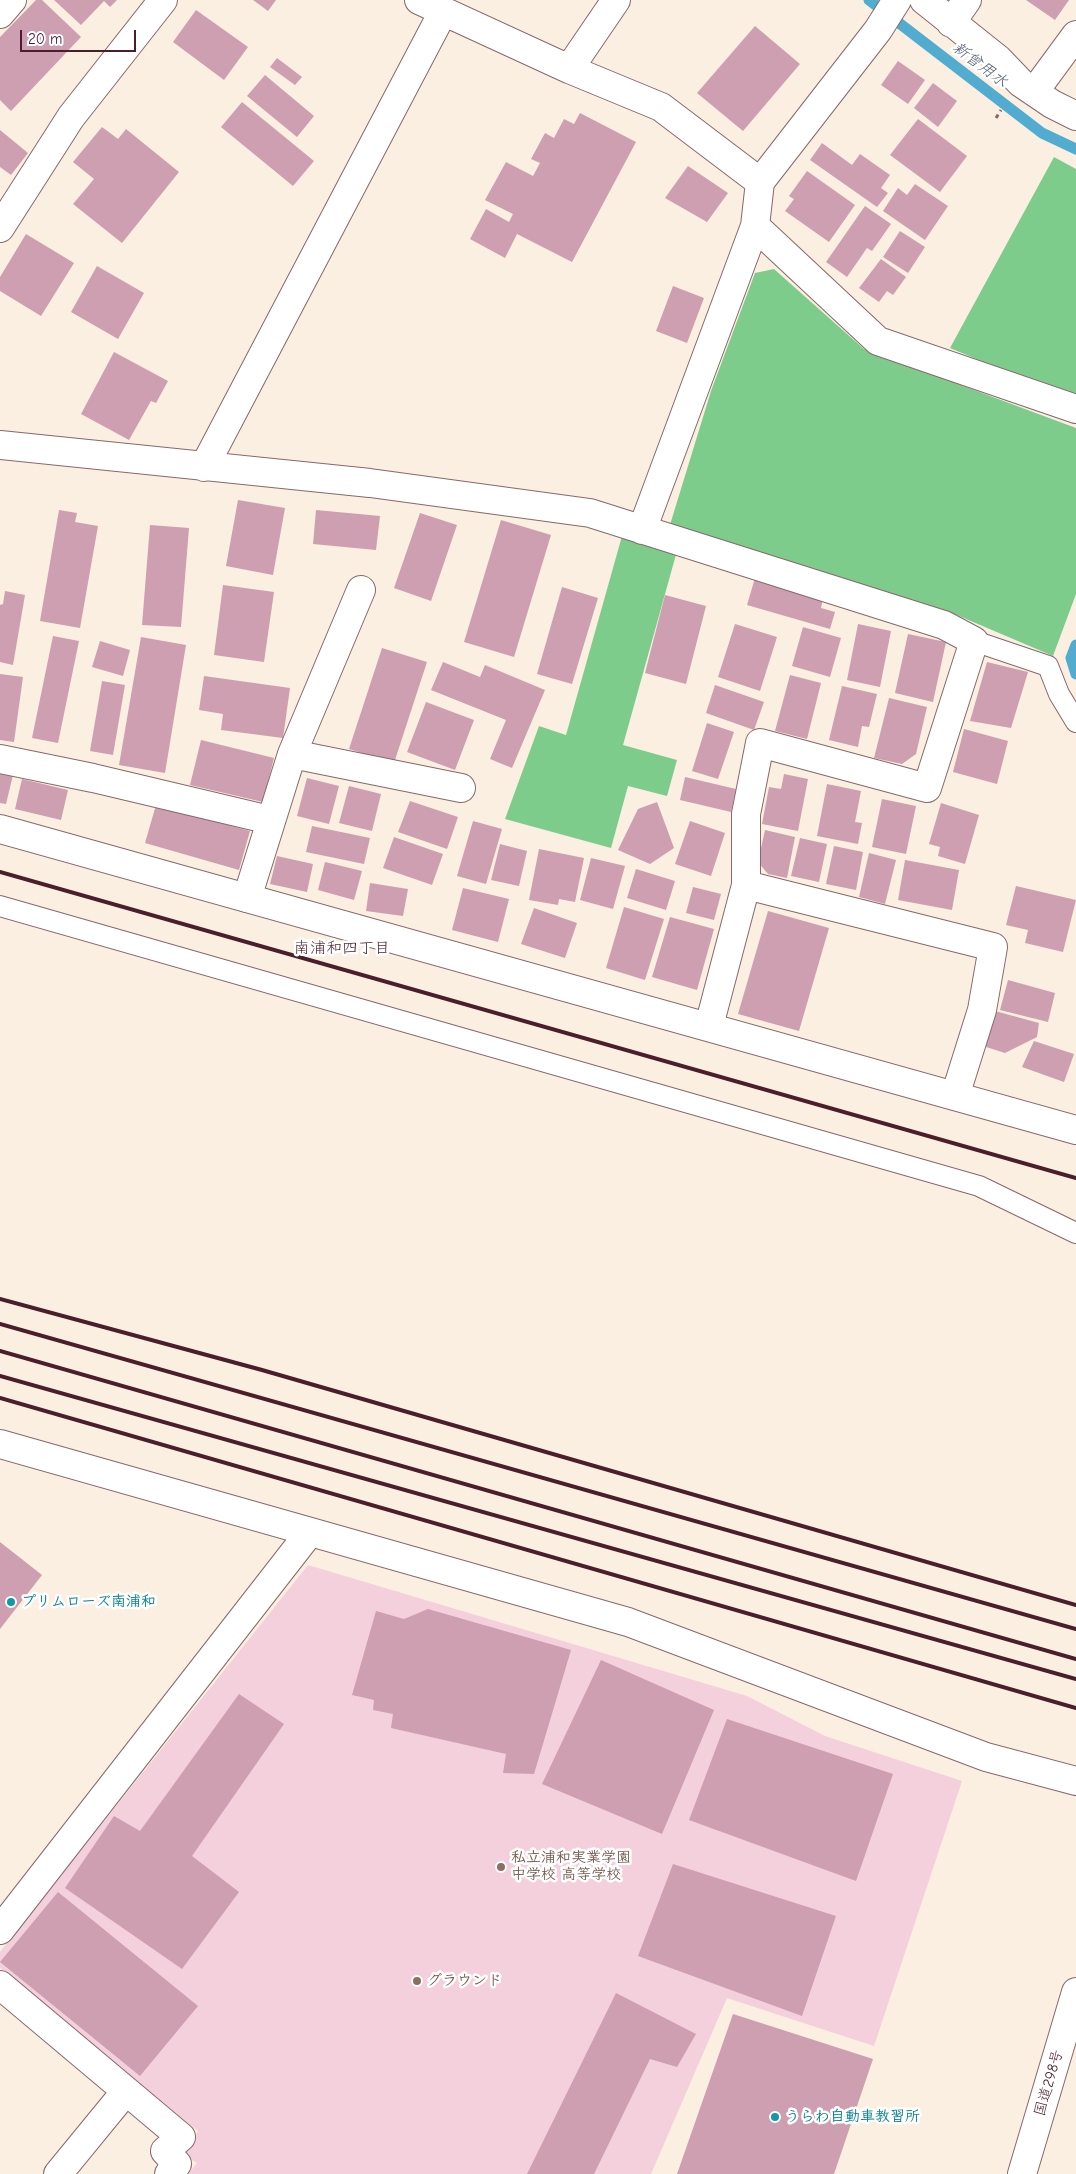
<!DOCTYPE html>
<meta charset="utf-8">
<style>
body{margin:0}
#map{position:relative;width:1076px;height:2174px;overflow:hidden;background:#faefe1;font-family:"Comic Neue",sans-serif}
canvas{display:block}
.scale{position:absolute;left:20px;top:30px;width:116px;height:22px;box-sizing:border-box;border:2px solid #4a1f2b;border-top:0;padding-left:6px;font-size:15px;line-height:18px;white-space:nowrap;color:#4a1f2b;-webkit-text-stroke:4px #fff;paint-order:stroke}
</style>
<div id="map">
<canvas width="1076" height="2174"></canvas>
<div class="scale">20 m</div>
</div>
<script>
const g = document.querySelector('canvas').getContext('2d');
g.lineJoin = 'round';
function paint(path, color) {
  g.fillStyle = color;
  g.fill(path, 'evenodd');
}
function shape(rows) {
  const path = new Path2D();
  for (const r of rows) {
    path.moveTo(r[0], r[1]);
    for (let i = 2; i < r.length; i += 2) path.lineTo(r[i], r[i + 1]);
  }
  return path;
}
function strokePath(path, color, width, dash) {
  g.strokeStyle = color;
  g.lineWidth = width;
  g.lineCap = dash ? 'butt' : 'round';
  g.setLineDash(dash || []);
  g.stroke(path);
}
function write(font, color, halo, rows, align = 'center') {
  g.font = font + ' "Comic Neue","Klee One",sans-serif';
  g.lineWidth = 5;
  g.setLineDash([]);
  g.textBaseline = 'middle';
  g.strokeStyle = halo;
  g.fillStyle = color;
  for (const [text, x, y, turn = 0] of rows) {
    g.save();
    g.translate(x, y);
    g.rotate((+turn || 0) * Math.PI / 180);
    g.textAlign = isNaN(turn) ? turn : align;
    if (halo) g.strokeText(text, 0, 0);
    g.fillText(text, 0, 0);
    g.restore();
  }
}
paint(shape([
 [308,1565,747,1696,825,1736,962,1781,874,2046,727,1998,651,2174,188,2174,197,2163,183,2155,198,2131,0,1968,0,1952]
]), '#f4cfdc');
paint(shape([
 [1054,157,1076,169,1076,401,950,348],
 [774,269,864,349,1076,428,1076,594,1053,656,952,613,669,528,711,391,755,273],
 [622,536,677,551,623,745,677,760,667,796,628,786,611,848,505,819,539,726,566,735]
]), '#7ecc8c');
strokePath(shape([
 [869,0,1042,133,1076,149],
 [1076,645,1071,658,1076,674]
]), '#51accf', 11);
paint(shape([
 [36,0,42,0,81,37,11,111,0,100,0,37],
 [54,0,117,0,110,7,104,1,81,25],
 [253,0,276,0,268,11],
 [1026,0,1069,0,1055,20],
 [196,10,248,47,224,80,173,42],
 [755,26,800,64,743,131,697,93],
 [277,58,302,77,295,85,270,67],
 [898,61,925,80,908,104,881,85],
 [265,75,314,116,297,137,247,96],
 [933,83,957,101,938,127,914,108],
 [242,102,314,161,293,186,221,127],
 [580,113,636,142,572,262,517,234,505,258,470,239,486,209,509,222,513,214,485,200,506,162,533,176,540,163,531,159,545,133,554,138,564,119,574,124],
 [918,119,967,156,940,192,890,155],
 [102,127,118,139,126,129,179,172,122,243,73,204,94,179,73,162],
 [0,130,28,153,11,175,0,167],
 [822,143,852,165,860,154,890,175,881,188,888,193,877,207,810,160],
 [688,166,728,193,707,222,665,198],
 [807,171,855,205,829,242,785,211,794,199,789,196],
 [915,184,948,206,925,240,883,211,898,188,907,195],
 [865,206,891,224,872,251,867,248,847,277,826,262],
 [900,231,925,247,908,273,883,257],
 [26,234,74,263,41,316,0,291,0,277],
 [881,259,906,277,893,295,887,291,879,302,859,288],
 [97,266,144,293,118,339,71,312],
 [673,286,704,298,687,343,656,331],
 [114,352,168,381,156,403,151,401,129,440,81,414],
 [238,500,285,508,273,575,226,566],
 [59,510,77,513,75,522,98,526,80,628,40,621],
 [316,510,380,516,376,550,313,544],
 [420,513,457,525,431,601,394,588],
 [501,520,551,535,514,657,464,642],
 [150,525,189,528,181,627,142,625],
 [755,578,823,598,821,608,835,612,830,629,747,605],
 [223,585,274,592,264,662,214,655],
 [562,587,598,598,572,684,537,674],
 [5,591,25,595,13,665,0,662,0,605,3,604],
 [665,595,706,606,686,684,645,673],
 [735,624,777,637,760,691,718,677],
 [858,624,891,631,880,687,847,680],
 [803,627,841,638,830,677,792,666],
 [908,634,946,642,933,702,895,693],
 [53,636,79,641,58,743,32,738],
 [141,637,186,645,165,773,119,765],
 [100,641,130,650,123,676,92,667],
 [382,648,427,662,394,763,349,749],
 [443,662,480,677,485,665,545,690,512,768,490,759,506,720,431,690],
 [987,662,1028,672,1011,728,970,721],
 [0,674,23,677,14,742,0,740],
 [790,675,821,683,807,739,775,731],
 [204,676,290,688,283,738,221,730,223,714,199,710],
 [102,681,125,685,113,755,90,751],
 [715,685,764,702,754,730,706,713],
 [842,686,877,694,869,727,862,726,858,747,829,740],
 [889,698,927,707,916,754,902,764,874,758],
 [426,702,474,720,455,770,407,752],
 [707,723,734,732,718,779,692,771],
 [964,729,1008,741,997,784,953,772],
 [201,740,274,758,263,802,190,785],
 [0,768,14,771,6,804,0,803],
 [784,774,808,779,798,831,762,824,769,787,781,789],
 [685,777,736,789,731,812,680,800],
 [307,778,339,786,329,824,297,816],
 [22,779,68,790,61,820,15,809],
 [827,784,861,791,855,822,862,823,858,844,817,836],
 [349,786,381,794,372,831,339,823],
 [882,799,916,806,906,854,872,847],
 [410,801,458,817,447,849,398,832],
 [657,802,674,848,650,864,618,850,638,809],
 [941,803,979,815,965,864,938,856,940,847,929,844],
 [156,805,250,831,239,870,145,843],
 [473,821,502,829,486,884,457,876],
 [690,821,725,833,711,876,675,864],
 [312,826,370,838,364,864,306,852],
 [765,830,795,837,787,878,768,874,758,862],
 [394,837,443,854,432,885,383,868],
 [800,838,827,844,819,882,791,876],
 [500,844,527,851,519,886,491,880],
 [834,846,863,852,856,890,826,884],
 [539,849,584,858,575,902,559,899,558,905,529,900],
 [869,853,896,860,885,904,859,897],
 [277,856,313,864,307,892,270,884],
 [591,858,625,866,613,909,580,900],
 [905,860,959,870,952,910,898,900],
 [325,862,362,871,354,900,318,890],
 [636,869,675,881,666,910,627,898],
 [370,883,408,889,403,916,366,911],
 [1016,886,1076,900,1063,952,1025,943,1028,930,1006,925],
 [693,887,721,894,714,920,686,913],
 [463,888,509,899,498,942,452,930],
 [624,907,664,919,645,980,606,968],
 [534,908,577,923,565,958,521,944],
 [768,911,829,928,799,1031,738,1014],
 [670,917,714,929,697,990,652,977],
 [1008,980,1055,993,1048,1022,1000,1010],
 [995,1011,1039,1023,1037,1037,1005,1053,983,1046],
 [1034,1041,1074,1054,1064,1082,1022,1067],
 [0,1542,42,1575,0,1629],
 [428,1609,571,1650,534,1774,503,1773,506,1754,391,1728,393,1714,373,1710,374,1700,352,1695,376,1611,404,1619],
 [601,1660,714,1710,662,1834,542,1784],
 [239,1694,284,1724,192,1856,239,1892,182,1969,65,1888,114,1816,140,1831],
 [727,1719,893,1774,856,1881,689,1820],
 [673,1864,836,1916,802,2016,638,1956],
 [58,1892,198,2006,140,2076,0,1962],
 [616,1993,696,2034,677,2067,650,2059,594,2174,527,2174],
 [733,2014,873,2059,834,2174,677,2174]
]), '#ce9fb1');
const lane = shape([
 [974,641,1048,666,1059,694,1076,722],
 [0,906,979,1186,1076,1233]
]);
const street = shape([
 [419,0,569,69,661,107,760,182],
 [924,0,998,59,1021,83,1052,104,1076,116],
 [0,14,12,0],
 [951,23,967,0],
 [569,69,616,0],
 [1034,92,1076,35],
 [755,226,878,341,1076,409],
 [0,228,71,117,163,0],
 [0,445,370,483,590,513,944,625,974,641,927,788,760,743,746,814,746,885,993,947,982,1010,955,1096],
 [204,467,443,12],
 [642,530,755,226,760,182,878,30,897,0],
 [292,754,461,788],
 [0,759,93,778,270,820],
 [247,898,292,754,361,590],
 [709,1026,746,885],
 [0,1444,628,1622,986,1757,1076,1781],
 [0,1930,310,1532],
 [0,1985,181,2137,165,2151,177,2164,169,2174],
 [58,2174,126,2091]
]);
const secondary = shape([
 [0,829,1076,1130]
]);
const highway = shape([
 [1022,2174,1076,1992]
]);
strokePath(lane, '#88686b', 22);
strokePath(street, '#88686b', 30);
strokePath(secondary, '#88686b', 30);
strokePath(highway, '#88686b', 30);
strokePath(shape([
 [996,118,1001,110]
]), '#88686b', 3, [4, 4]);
strokePath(lane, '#fff', 20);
strokePath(street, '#fff', 28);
strokePath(secondary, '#fff', 28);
strokePath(highway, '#fff', 28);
strokePath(shape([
 [0,872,1076,1178],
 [0,1299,262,1370,1076,1605],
 [0,1324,1076,1629],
 [0,1351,1076,1659],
 [0,1376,1076,1679],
 [0,1398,1076,1708]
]), '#4a1f2b', 4);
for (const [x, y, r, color] of [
 [11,1602,5,"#0f9aa8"],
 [501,1867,5,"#8d6e63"],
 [417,1981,5,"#8d6e63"],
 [775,2117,5,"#0f9aa8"]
]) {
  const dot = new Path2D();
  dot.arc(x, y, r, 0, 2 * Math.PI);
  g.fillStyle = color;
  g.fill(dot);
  strokePath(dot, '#fff', 2);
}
write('bold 15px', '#0d838f', '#fff', [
 ["プリムローズ南浦和",21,1602],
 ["うらわ自動車教習所",785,2117]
], 'left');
write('bold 15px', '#785e54', '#fff', [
 ["私立浦和実業学園",511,1858],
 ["中学校 高等学校",511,1875],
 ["グラウンド",427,1981]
], 'left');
write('15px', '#4a1f2b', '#fff', [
 ["国道298号",1049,2083,-74]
]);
write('italic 16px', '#4d5e75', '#fff', [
 ["新曾用水",980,65,37]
]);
write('16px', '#4a1f2b', '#fff', [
 ["南浦和四丁目",342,948]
]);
</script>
